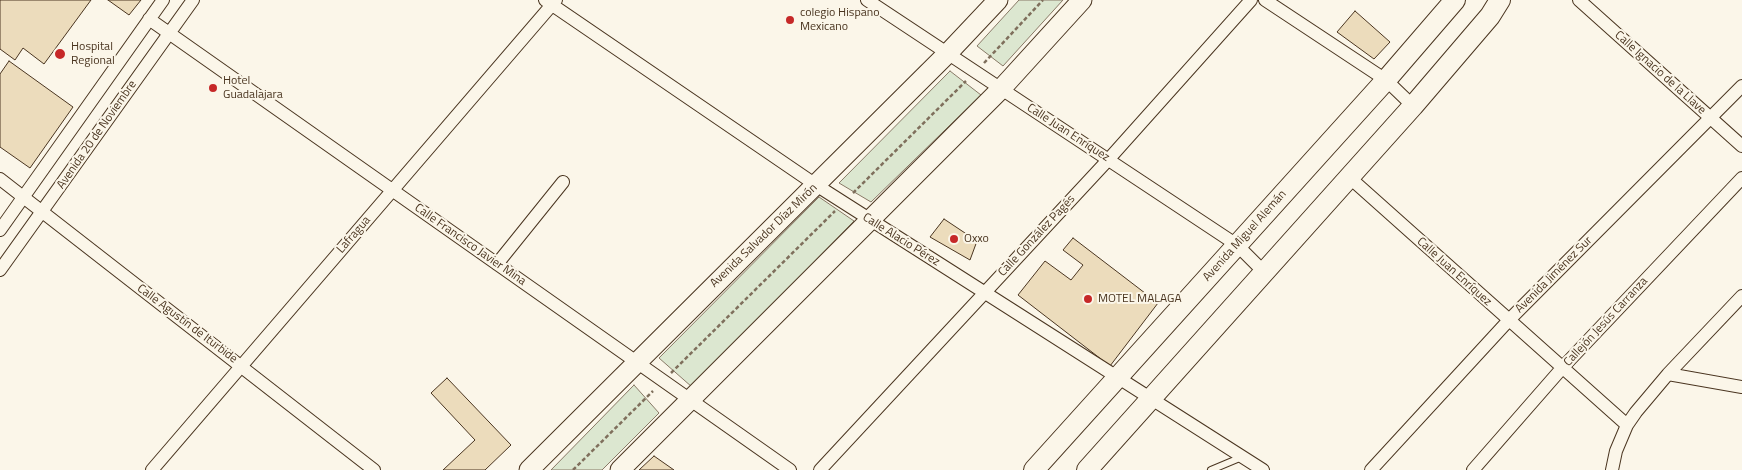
<!DOCTYPE html>
<meta charset="utf-8">
<style>
body{margin:0}
canvas{display:block;background:#fbf6e9}
</style>
<canvas width="1742" height="470"></canvas>
<script>
const g = document.querySelector('canvas').getContext('2d');
g.lineJoin = 'round';
function paint(path, color) {
  g.fillStyle = color;
  g.fill(path, 'evenodd');
}
function shape(rows) {
  const path = new Path2D();
  for (const r of rows) {
    path.moveTo(r[0], r[1]);
    for (let i = 2; i < r.length; i += 2) path.lineTo(r[i], r[i + 1]);
  }
  return path;
}
function strokePath(path, color, width, dash) {
  g.strokeStyle = color;
  g.lineWidth = width;
  g.lineCap = dash ? 'butt' : 'round';
  g.setLineDash(dash || []);
  g.stroke(path);
}
function write(font, color, halo, rows, align = 'center') {
  g.font = font + ' "Titillium Web",sans-serif';
  g.lineWidth = 4;
  g.setLineDash([]);
  g.textBaseline = 'middle';
  g.strokeStyle = halo;
  g.fillStyle = color;
  for (const [text, x, y, turn = 0] of rows) {
    g.save();
    g.translate(x, y);
    g.rotate((+turn || 0) * Math.PI / 180);
    g.textAlign = isNaN(turn) ? turn : align;
    if (halo) g.strokeText(text, 0, 0);
    g.fillText(text, 0, 0);
    g.restore();
  }
}
const green = shape([
 [1019,0,1063,0,1003,66,977,46,1019,0],
 [950,71,981,95,871,202,839,183,950,71],
 [819,197,854,221,692,387,659,358,819,197],
 [634,385,659,413,602,470,551,470,634,385]
]);
paint(green, '#dce7d0');
strokePath(green, '#887966', 1);
const building = shape([
 [0,0,91,0,44,64,23,48,15,60,0,49,0,0],
 [108,0,141,0,129,15,108,0],
 [1355,11,1390,42,1374,59,1337,32,1355,11],
 [9,61,73,107,30,168,0,147,0,74,9,61],
 [944,219,977,241,970,260,930,237,944,219],
 [1073,238,1158,303,1110,366,1018,295,1045,261,1071,280,1083,265,1063,250,1073,238],
 [447,378,511,445,485,470,443,470,475,440,431,393,447,378],
 [654,456,674,470,639,470,654,456]
]);
paint(building, '#ecdcbc');
strokePath(building, '#4a3520', 1);
const service = shape([
 [1211,470,1242,457]
]);
const minor = shape([
 [545,0,816,185,1263,470],
 [867,0,1237,245,1264,272],
 [1265,0,1386,80,1413,106],
 [1579,0,1742,146],
 [149,19,790,470],
 [1349,177,1627,425],
 [0,179,374,470],
 [0,230,163,0],
 [497,264,563,182],
 [0,270,193,0],
 [1668,374,1742,387],
 [152,470,556,0],
 [820,470,1108,160,1251,0],
 [1371,470,1509,320,1742,86],
 [1473,470,1563,367,1742,178],
 [1612,470,1616,451,1627,425,1636,412,1668,374,1742,296]
]);
const secondary = shape([
 [529,470,948,53,998,0],
 [620,470,1001,89,1082,0]
]);
const primary = shape([
 [1034,470,1386,80,1455,0],
 [1087,470,1413,106,1490,16,1500,0]
]);
strokePath(service, '#4a3520', 8);
strokePath(minor, '#4a3520', 14);
strokePath(secondary, '#4a3520', 21);
strokePath(primary, '#4a3520', 22);
strokePath(shape([
 [984,63,1043,0],
 [853,193,966,81],
 [671,373,835,211],
 [573,470,653,391]
]), '#7f6f5c', 2.5, [4, 2.5]);
strokePath(service, '#fbf6e9', 6);
strokePath(minor, '#fbf6e9', 12);
strokePath(secondary, '#fbf6e9', 19);
strokePath(primary, '#fbf6e9', 20);
for (const [x, y, r, color] of [
 [790,20,5,"#c62828"],
 [60,54,6,"#c62828"],
 [213,88,5,"#c62828"],
 [954,239,5,"#c62828"],
 [1088,299,5,"#c62828"]
]) {
  const dot = new Path2D();
  dot.arc(x, y, r, 0, 2 * Math.PI);
  g.fillStyle = color;
  g.fill(dot);
  strokePath(dot, '#fbf6e9', 2);
}
write('12px', '#4a3520', '#fbf6e9', [
 ["colegio Hispano",800,13],
 ["Mexicano",800,27],
 ["Hospital",71,47],
 ["Regional",71,61],
 ["Hotel",223,81],
 ["Guadalajara",223,95],
 ["Oxxo",964,239],
 ["MOTEL MALAGA",1098,299]
], 'left');
write('12px', '#4a3520', '#fbf6e9', [
 ["Calle Ignacio de la Llave",1660,73,42],
 ["Calle Juan Enríquez",1068,133,33],
 ["Avenida 20 de Noviembre",97,135,-55],
 ["Lafragua",354,235,-49],
 ["Avenida Salvador Díaz Mirón",764,236,-44],
 ["Calle González Pagés",1037,236,-47],
 ["Avenida Miguel Alemán",1245,236,-48],
 ["Calle Alacio Pérez",901,240,32],
 ["Calle Francisco Javier Mina",470,245,35],
 ["Calle Juan Enríquez",1454,272,42],
 ["Avenida Jiménez Sur",1554,275,-45],
 ["Callejón Jesús Carranza",1606,322,-47],
 ["Calle Agustín de Iturbide",187,324,37]
]);
</script>
